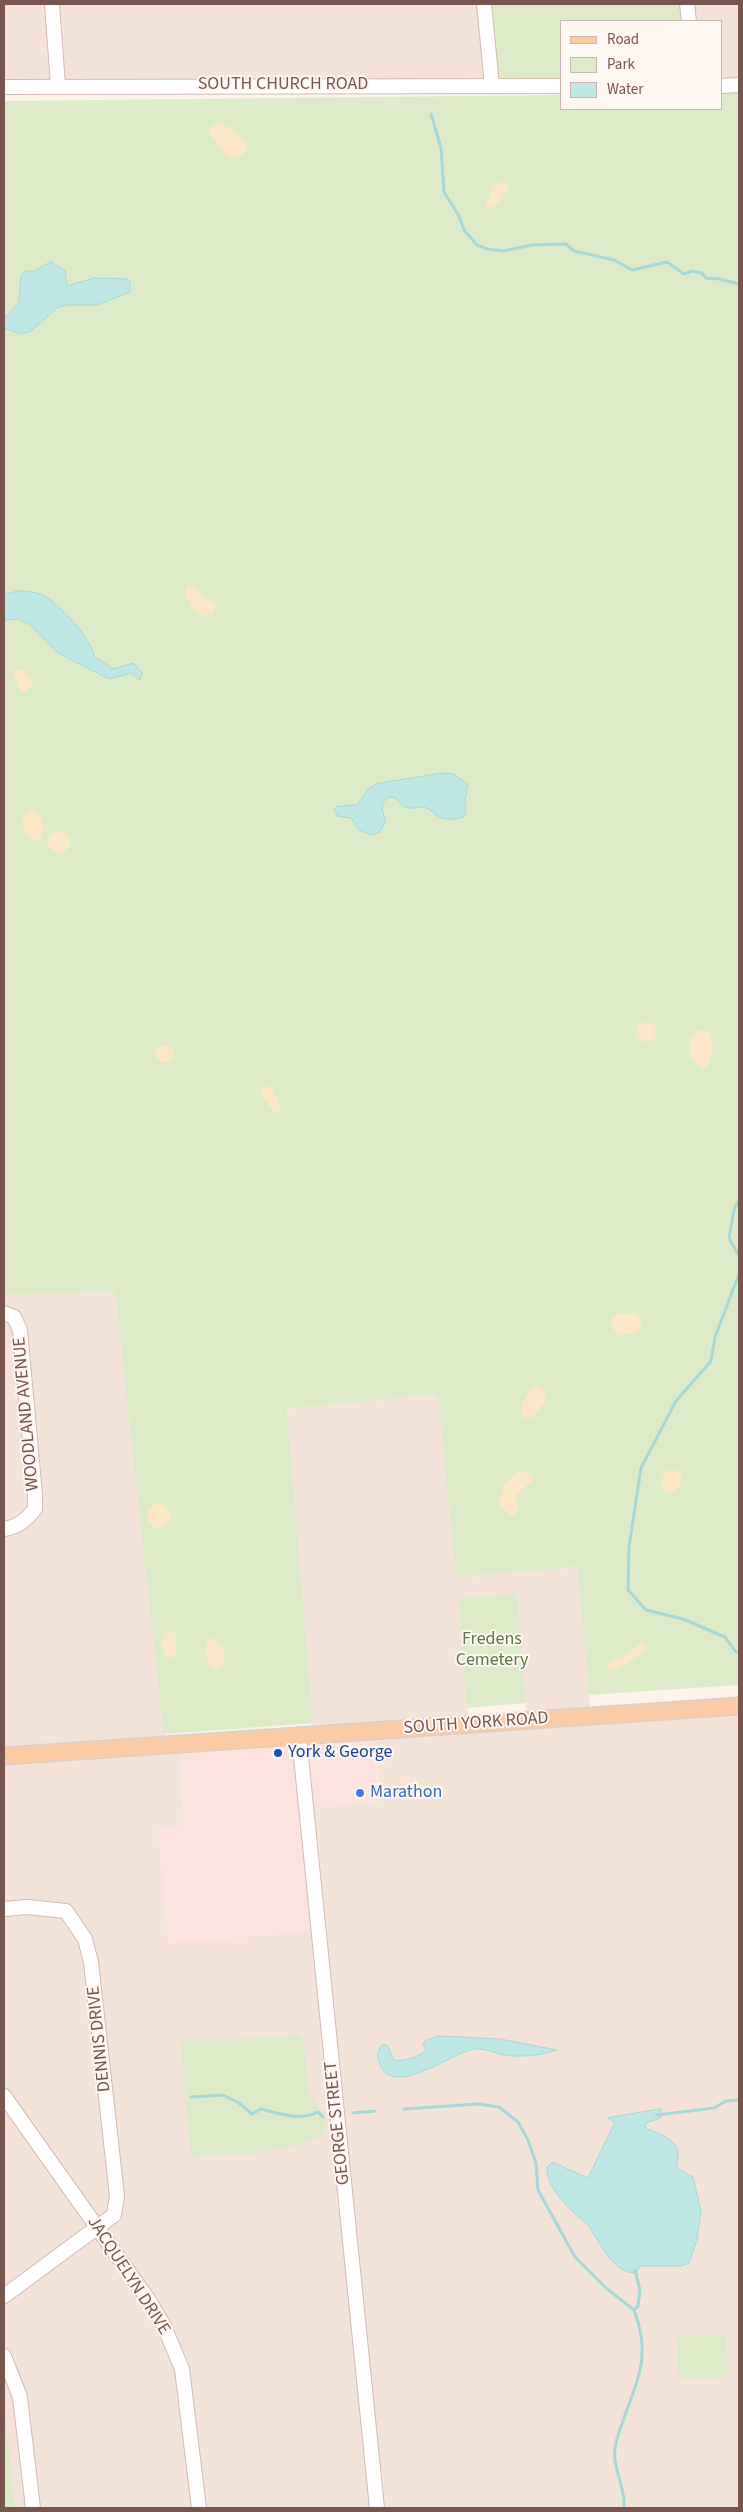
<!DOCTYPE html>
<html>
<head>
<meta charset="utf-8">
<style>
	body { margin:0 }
	#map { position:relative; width:743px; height:2512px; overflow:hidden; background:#fdf3eb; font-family:"Source Sans 3",sans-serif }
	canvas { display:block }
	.frame { position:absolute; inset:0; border:5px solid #78554d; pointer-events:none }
	.legend { position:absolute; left:560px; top:20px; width:162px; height:90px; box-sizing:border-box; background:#fff7f2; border:1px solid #c9b6b0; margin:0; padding:6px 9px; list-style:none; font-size:15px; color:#78554d }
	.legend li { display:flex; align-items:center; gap:10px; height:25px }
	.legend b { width:25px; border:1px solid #c9b6b0 }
</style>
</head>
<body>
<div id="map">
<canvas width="743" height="2512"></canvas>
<div class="frame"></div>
<ul class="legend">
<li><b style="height:6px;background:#facba5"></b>Road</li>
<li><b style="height:14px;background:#ddebc9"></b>Park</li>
<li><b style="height:14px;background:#bfe7e6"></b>Water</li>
</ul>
</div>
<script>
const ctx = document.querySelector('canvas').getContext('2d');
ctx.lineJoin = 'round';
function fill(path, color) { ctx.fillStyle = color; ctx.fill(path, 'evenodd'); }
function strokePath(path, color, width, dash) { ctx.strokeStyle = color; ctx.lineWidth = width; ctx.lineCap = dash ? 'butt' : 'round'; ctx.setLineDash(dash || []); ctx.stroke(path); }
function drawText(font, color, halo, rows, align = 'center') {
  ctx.font = font + ' "Source Sans 3",sans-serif'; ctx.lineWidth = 4; ctx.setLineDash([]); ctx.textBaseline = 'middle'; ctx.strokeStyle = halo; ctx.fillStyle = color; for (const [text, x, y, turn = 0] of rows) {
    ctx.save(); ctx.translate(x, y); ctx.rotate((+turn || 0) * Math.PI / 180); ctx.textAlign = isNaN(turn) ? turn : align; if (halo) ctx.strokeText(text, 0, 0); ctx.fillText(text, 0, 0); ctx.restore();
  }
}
const residential = new Path2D(`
	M4,4H481L489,83L4,84Z
	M684,4H739V83H722V21H686Z
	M115,1292L166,1739L4,1750V1293V1295Z
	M439,1395L456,1578L577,1567L591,1713L527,1717L516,1593L458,1598L469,1722L313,1731L287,1409Z
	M739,1708V2508H381L308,1807L381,1802L374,1734Z
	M179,1747L184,1826L158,1829L317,1931L375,2508H15L4,2411V1759Z`);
const commercial = new Path2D(`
	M374,1734L381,1802L308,1807L302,1739Z
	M297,1739L317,1931L168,1943L158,1829L184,1826L179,1747Z`);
const green = new Path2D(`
	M481,4H684L686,21H562V83H489Z
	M722,93H739V1685L589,1695L577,1567L456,1578L438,1395L287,1409L313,1723L164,1734L115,1292L4,1295V101L562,95V109H722Z
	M517,1593L526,1703L467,1708L458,1598Z
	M299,2034C310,2053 303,2074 311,2094C318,2112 331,2111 322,2136C280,2155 236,2155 191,2157L181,2045L184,2041L283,2037Z
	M726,2335L728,2377L679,2379L677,2337Z
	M4,2411H5L15,2508H4Z`);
const sand = new Path2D(`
	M220,123C228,127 242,134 246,143C251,155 235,159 227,156C222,145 208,138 210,127Z
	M504,181L509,186L499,204L488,209L485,207L494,185Z
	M187,585H192L202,595L215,603L216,607L213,614L204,616L193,610L184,593Z
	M18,669L24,670L32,679L33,685L25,693L20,691L12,672Z
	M32,809L37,812C43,822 47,833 37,842L28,838L21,819L25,812Z
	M48 842a11 11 0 1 1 22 0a11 11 0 1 1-22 0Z
	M636 1032a10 10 0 1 1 20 0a10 10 0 1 1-20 0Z
	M698,1029L709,1033C714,1046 714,1058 705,1069C687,1065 685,1040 698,1029Z
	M156 1054a9 9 0 1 1 18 0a9 9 0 1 1-18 0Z
	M267,1086L272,1087L281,1108L279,1113L273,1111L261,1095V1090Z
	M631,1313L638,1314L642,1326L637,1333L620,1335L613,1330L612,1318L617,1314Z
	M537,1385L545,1389L547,1398L534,1417L525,1419L521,1415C520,1407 528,1388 537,1385Z
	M672,1469L680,1473L683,1480L674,1492L663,1490C658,1482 663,1471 672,1469Z
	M523,1471L532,1474L533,1480L516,1495L518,1512L512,1517L500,1507C498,1493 509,1473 523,1471Z
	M147 1516a12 12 0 1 1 24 0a12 12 0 1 1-24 0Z
	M168,1630L176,1635V1655L173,1659L167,1658C161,1647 159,1638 168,1630Z
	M210,1638C222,1641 225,1653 225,1665L219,1670L212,1669C207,1658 200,1646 210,1638Z
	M641,1641L647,1645L640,1656L611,1672L607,1668L608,1663L634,1650Z`);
const water = new Path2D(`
	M51,262L65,271L67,286L94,278L127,279L130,282V292L97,305H69L58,307L31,331L21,334L4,328V319L19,302L21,275L26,271H34Z
	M18,591C28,591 39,592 48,598C63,609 91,639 94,656L113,669L134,663L142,673L140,680L131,673L109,679L58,653L29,624L18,619L4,620V593L7,594Z
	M442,773L453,774L468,784L465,800L466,812L463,817C434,825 436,808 422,807C416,807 411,809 406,808L394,797H389L383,802L382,809L386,822L379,832L371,835L359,830L351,818L337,816L334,810L336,807L358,804L367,790L376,784Z
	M439,2036L500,2039L557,2050C542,2055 521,2058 504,2055C494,2053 485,2048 474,2049C452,2052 391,2101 379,2062C377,2055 377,2051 382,2045H387L394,2060C403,2062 420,2057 426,2050L423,2045L425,2041Z
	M661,2109L660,2118L646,2123L645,2127C656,2135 674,2135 678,2152C679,2157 676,2163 677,2168L693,2177L701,2211L697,2239L689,2263L681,2266H640L635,2273C613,2273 599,2241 588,2225C585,2221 580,2219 576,2215C564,2203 546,2185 547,2167L552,2162L588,2178L615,2122L608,2118Z`);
const stream = new Path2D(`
	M431,114L441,148L444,192L459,216L464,230L477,245L487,249L503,251L532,245L566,244L574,251L614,260L632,270L667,262L684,274L692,271L702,273L706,278L720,279L739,284
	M739,1199L734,1210L729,1238L739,1256
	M739,1274L715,1337L711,1361L676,1401L641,1468L629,1547L628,1590L646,1610L683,1619L725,1637L735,1651L739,1653
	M191,2097L223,2095L239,2103L252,2114L261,2109C281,2114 300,2121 318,2112L323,2117
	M404,2109L478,2104L499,2107L518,2122L528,2140L536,2163L538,2190L575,2257L606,2288L634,2310
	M353,2113L375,2111
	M657,2115L714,2108L726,2101L739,2100
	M624,2508C626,2487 612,2469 615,2448C616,2438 621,2428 624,2418C639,2376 651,2355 634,2310L638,2306L640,2290L635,2270`);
const minor = new Path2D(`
	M52,4L58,85
	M484,4L492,85
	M687,4L689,21
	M722,86L739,85
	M4,87L562,86
	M4,1313L14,1317L20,1330L35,1495V1509C26,1520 18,1527 4,1529
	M299,1737L377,2508
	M4,1909L27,1907L66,1911L85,1939L91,1962L117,2196L114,2215L4,2296
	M4,2096L150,2302L164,2326L182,2369L199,2508
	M4,2356L20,2397L33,2508`);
const major = new Path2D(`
	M4,1756L739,1706`);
const markers = [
	[278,1753,5,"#1a4fb4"],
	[360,1793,5,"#3f7fe0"]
];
const streetNames = [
	["SOUTH CHURCH ROAD",283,85],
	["WOODLAND AVENUE",27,1414,-95],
	["SOUTH YORK ROAD",476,1724,-4],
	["DENNIS DRIVE",100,2039,-96],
	["GEORGE STREET",338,2123,-96],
	["JACQUELYN DRIVE",128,2276,57]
];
const parkNames = [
	["Fredens",492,1640],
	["Cemetery",492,1661]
];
const transitNames = [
	["York & George",288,1753]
];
const shopNames = [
	["Marathon",370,1793]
];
fill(residential, '#f4e3d9');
fill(commercial, '#fce3df');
fill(green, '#ddebc9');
fill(sand, '#fbe6c7');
fill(water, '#bfe7e6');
strokePath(water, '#a5d9d8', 1);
strokePath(stream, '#a5d9d8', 3);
strokePath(minor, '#d2bbb2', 16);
strokePath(major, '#d9cfcd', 19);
strokePath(minor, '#fff', 14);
strokePath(major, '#facba5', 16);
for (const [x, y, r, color] of markers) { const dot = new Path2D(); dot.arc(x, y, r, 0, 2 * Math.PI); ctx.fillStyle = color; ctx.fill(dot); strokePath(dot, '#fff7f2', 2); }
drawText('18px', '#78554d', '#fff7f2', streetNames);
drawText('18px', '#5b7842', '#fff7f2', parkNames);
drawText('18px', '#164399', '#fff7f2', transitNames, 'left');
drawText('18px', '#366cbe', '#fff7f2', shopNames, 'left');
</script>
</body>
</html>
